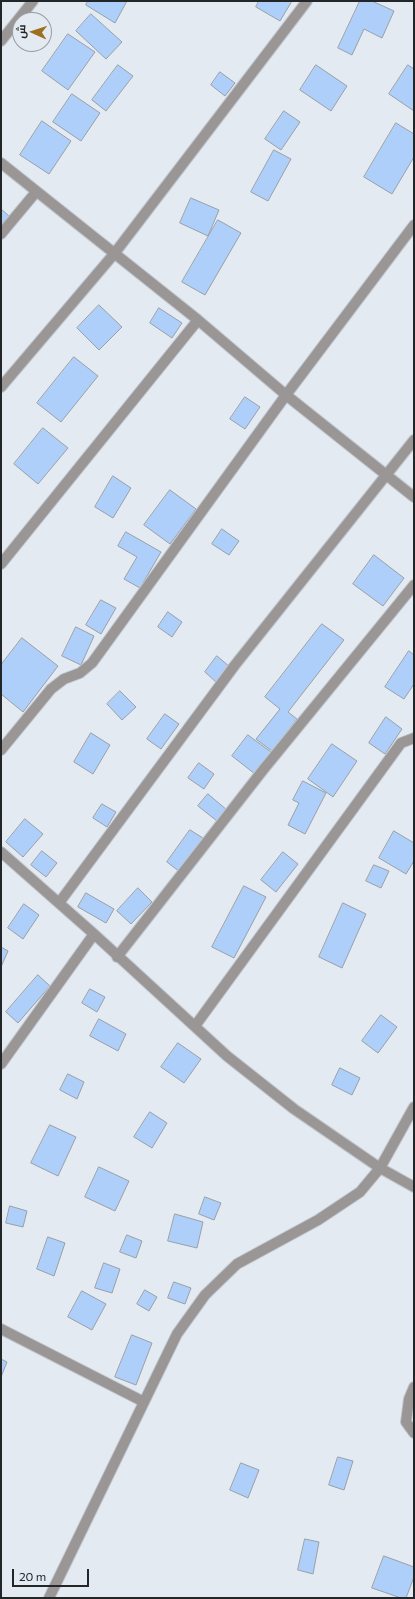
<!DOCTYPE html>
<html>
<head>
<meta charset="utf-8">
<style>
	body { margin:0 }
	#map { position:relative; width:415px; height:1599px; overflow:hidden; background:#e4eaf2; font-family:Commissioner,Cairo,sans-serif }
	canvas { display:block }
	.frame { position:absolute; inset:0; border:2px solid #232628; pointer-events:none }
	.north { position:absolute; left:12px; top:12px; width:40px; height:40px; box-sizing:border-box; background:#e4eaf2; border:1px solid #979ca1; border-radius:50%; rotate:273deg; font-size:11px; font-weight:700; line-height:16px; text-align:center; color:#232628 }
	.north::after { content:''; display:block; margin:auto; width:14px; height:18px; background:#9d7020; clip-path:polygon(50% 0,100% 100%,50% 72%,0 100%) }
	.scale { position:absolute; left:12px; top:1569px; width:77px; height:18px; box-sizing:border-box; border:2px solid #232628; border-top:0; padding-left:5px; font-size:12px; line-height:14px; white-space:nowrap; color:#232628; -webkit-text-stroke:3px #e4eaf2; paint-order:stroke }
</style>
</head>
<body>
<div id="map">
<canvas width="415" height="1599"></canvas>
<div class="frame"></div>
<div class="north">ش</div>
<div class="scale">20 m</div>
</div>
<script>
const ctx = document.querySelector('canvas').getContext('2d');
ctx.lineJoin = 'round';
function fill(path, color) { ctx.fillStyle = color; ctx.fill(path, 'evenodd'); }
function strokePath(path, color, width, dash) { ctx.strokeStyle = color; ctx.lineWidth = width; ctx.lineCap = dash ? 'butt' : 'round'; ctx.setLineDash(dash || []); ctx.stroke(path); }
const building = new Path2D(`
	M88,1H127L115,23L86,5Z
	M259,1H292L280,21L256,7Z
	M360,1H372L394,11L382,38L364,29L352,55L338,48Z
	M91,14L122,42L106,59L76,31Z
	M68,34L95,52L68,90L42,71Z
	M118,65L133,76L106,111L92,100Z
	M316,65L347,86L331,111L300,90Z
	M408,65L414,69V111L389,94Z
	M220,72L235,83L225,96L211,85Z
	M72,94L100,113L81,141L53,122Z
	M284,111L300,122L281,150L265,139Z
	M42,121L71,141L49,174L20,155Z
	M396,123L414,134V157L392,194L364,177Z
	M274,150L291,159L268,201L251,192Z
	M191,198L219,210L208,236L180,223Z
	M1,209L9,216L1,225Z
	M218,220L241,233L205,295L182,282Z
	M99,305L122,327L99,350L77,328Z
	M159,308L182,323L172,338L150,323Z
	M74,357L98,376L61,422L37,403Z
	M245,397L260,407L245,429L230,419Z
	M43,428L68,448L38,484L14,464Z
	M113,476L131,488L113,518L95,507Z
	M170,490L196,509L170,544L144,525Z
	M222,529L239,541L229,555L212,544Z
	M126,532L161,552L140,588L124,579L137,557L118,546Z
	M374,555L404,578L383,606L353,584Z
	M101,600L116,608L101,634L86,625Z
	M168,612L182,622L172,637L158,627Z
	M322,624L344,640L288,712L297,719L272,751L256,739L280,709L265,697Z
	M76,627L94,636L81,665L62,656Z
	M22,638L58,666L23,712L1,694V665Z
	M409,651L414,655V684L404,699L385,687Z
	M217,656L230,667L217,683L205,672Z
	M120,691L136,707L122,720L107,704Z
	M165,714L179,724L161,749L147,739Z
	M386,717L402,729L385,754L369,743Z
	M91,733L110,745L93,774L74,762Z
	M248,735L271,752L255,774L232,756Z
	M332,744L357,761L333,797L308,779Z
	M199,763L214,774L204,789L188,778Z
	M303,781L326,793L305,834L288,825L299,803L293,800Z
	M208,794L227,810L217,821L198,806Z
	M102,804L116,812L107,827L93,818Z
	M25,819L43,834L23,857L6,842Z
	M190,830L203,838L180,872L167,862Z
	M394,831L414,843V861L406,874L379,858Z
	M42,851L57,863L46,877L31,865Z
	M283,852L298,864L276,892L261,880Z
	M374,865L389,871L381,888L366,881Z
	M244,886L266,897L234,958L212,947Z
	M138,888L152,902L131,924L117,911Z
	M86,893L114,909L106,923L78,907Z
	M343,903L366,914L342,968L319,957Z
	M24,904L39,915L23,939L8,928Z
	M1,947L8,951L1,967Z
	M38,975L50,986L18,1023L6,1012Z
	M90,989L105,997L97,1012L82,1003Z
	M381,1015L397,1027L378,1053L362,1041Z
	M99,1019L126,1034L118,1051L90,1036Z
	M178,1043L201,1059L184,1083L161,1067Z
	M340,1068L360,1078L352,1095L332,1085Z
	M68,1074L84,1082L77,1099L60,1090Z
	M150,1112L167,1123L152,1148L134,1137Z
	M50,1125L76,1137L58,1176L31,1163Z
	M99,1167L129,1181L115,1211L85,1197Z
	M205,1197L221,1203L214,1220L199,1214Z
	M10,1206L27,1211L23,1227L6,1223Z
	M175,1214L203,1222L197,1248L168,1241Z
	M127,1235L142,1241L136,1258L120,1252Z
	M48,1237L65,1243L54,1276L37,1269Z
	M104,1263L120,1269L112,1293L95,1288Z
	M174,1282L191,1288L185,1304L168,1298Z
	M145,1290L157,1297L149,1311L137,1304Z
	M82,1291L106,1304L92,1330L68,1317Z
	M132,1335L152,1343L136,1385L115,1377Z
	M1,1359L7,1362L1,1377Z
	M338,1457L353,1461L344,1490L329,1485Z
	M241,1463L259,1470L248,1498L230,1490Z
	M305,1539L319,1542L313,1574L298,1570Z
	M384,1556L414,1567V1577L406,1598H401L372,1588Z`);
const minor = new Path2D(`
	M1,41L33,1
	M1,163L198,320L286,395L414,497
	M1,234L36,192
	M1,387L114,254L307,1
	M1,564L198,320
	M1,750L51,689L64,679L80,673L92,663L286,395L414,225
	M1,852L94,934L227,1056L294,1109L380,1168L414,1187
	M59,903L235,665L414,440
	M117,957L263,770L414,585
	M195,1026L401,743L414,738
	M1,1064L94,934
	M1,1329L144,1402
	M414,1387L409,1399L406,1422L414,1433
	M49,1598L177,1334L205,1295L237,1264L318,1220L360,1192L380,1168L414,1107`);
fill(building, '#adcffa');
strokePath(building, '#999fa6', 1);
strokePath(minor, '#c1c7ce', 12);
strokePath(minor, '#9b9696', 10);
</script>
</body>
</html>
